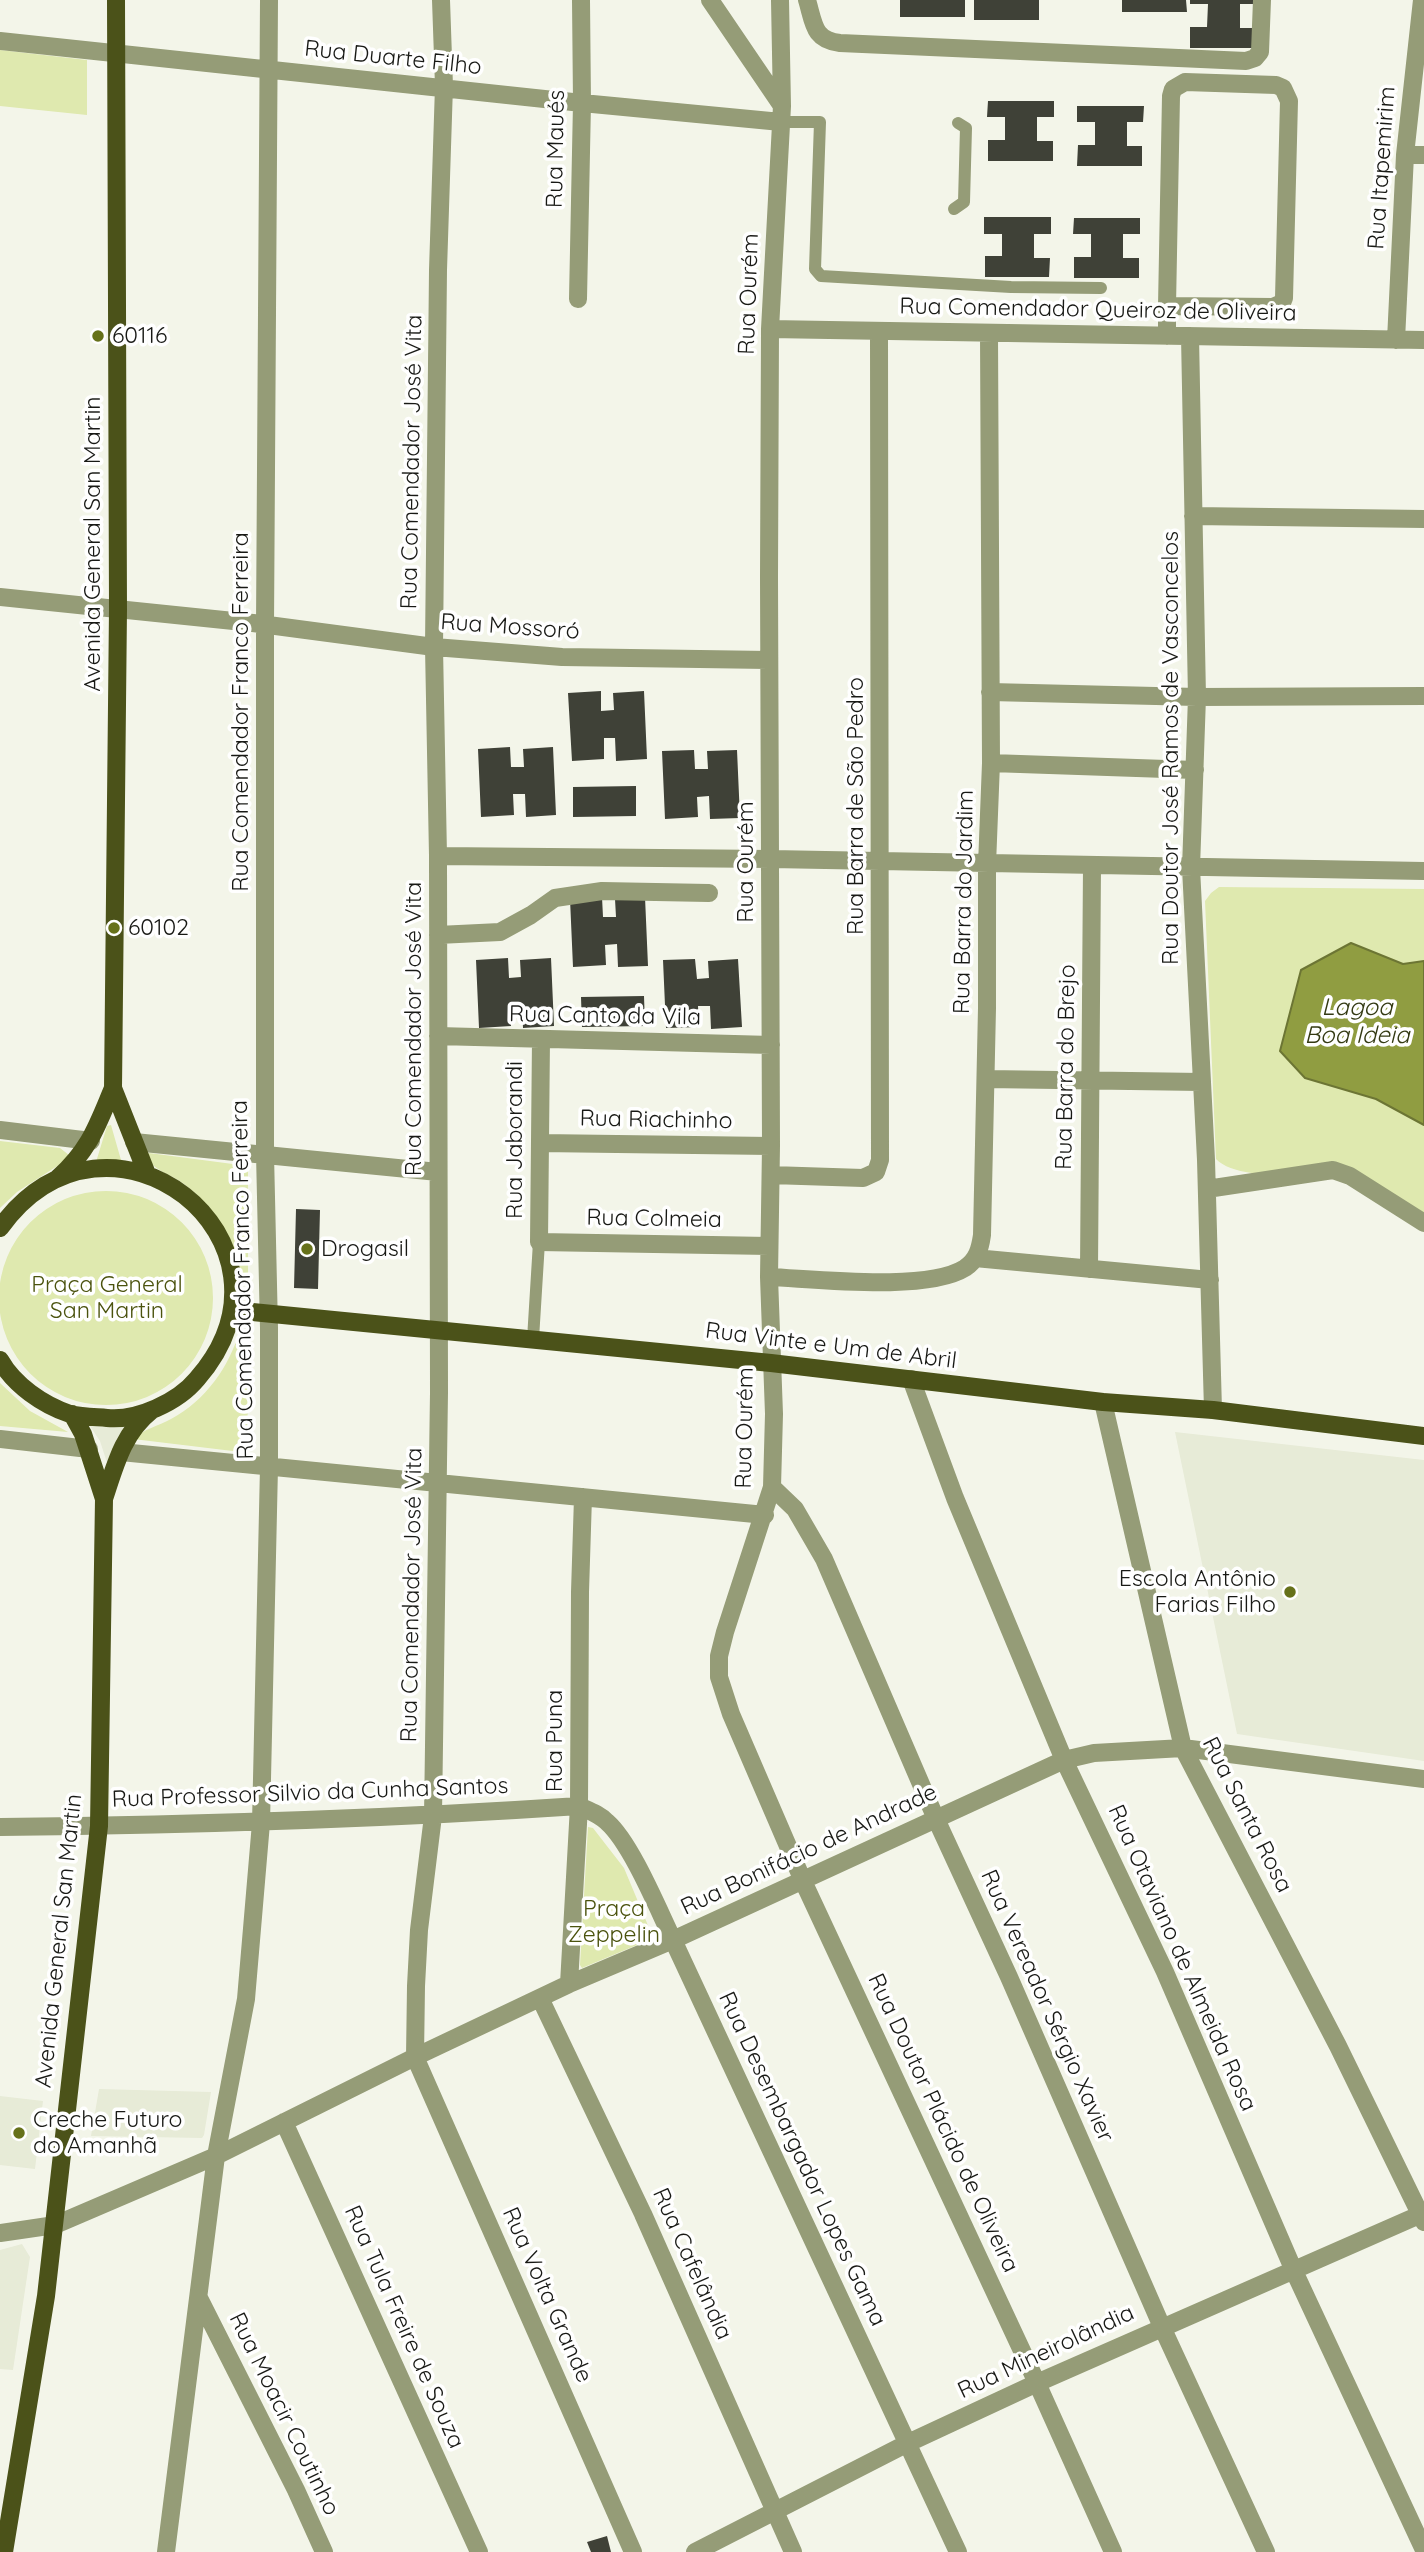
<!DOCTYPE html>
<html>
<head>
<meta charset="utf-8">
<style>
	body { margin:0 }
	canvas { display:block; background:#f3f5e9 }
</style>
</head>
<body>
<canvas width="1424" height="2552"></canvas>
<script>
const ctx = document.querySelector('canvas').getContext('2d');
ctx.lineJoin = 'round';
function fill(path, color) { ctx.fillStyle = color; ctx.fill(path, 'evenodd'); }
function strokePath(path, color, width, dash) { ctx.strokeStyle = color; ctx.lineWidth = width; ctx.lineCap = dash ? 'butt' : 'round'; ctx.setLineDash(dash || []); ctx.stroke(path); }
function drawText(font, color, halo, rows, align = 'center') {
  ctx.font = font + ' Quicksand,sans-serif'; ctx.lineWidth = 7; ctx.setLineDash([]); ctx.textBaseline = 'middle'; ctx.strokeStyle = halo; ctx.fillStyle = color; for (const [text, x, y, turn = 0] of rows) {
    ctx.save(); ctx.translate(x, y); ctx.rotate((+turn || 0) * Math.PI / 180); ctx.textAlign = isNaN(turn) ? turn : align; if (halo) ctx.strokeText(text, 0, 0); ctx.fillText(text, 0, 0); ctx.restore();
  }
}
const built = new Path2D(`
	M126,1424L116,1440L110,1472L100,1441L90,1426Z
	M1175,1432L1424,1460V1761L1237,1734Z
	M99,2089L211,2092L204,2135L202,2138L91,2136Z
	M0,2096L43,2101L35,2169L0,2165Z
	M22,2244L30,2257L13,2370L0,2369V2250Z`);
const green = new Path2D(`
	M0,50L87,60V115L0,106Z
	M1219,887L1424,889V1217C1411,1209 1372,1178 1360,1177C1325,1172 1240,1184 1216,1159L1205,901L1211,893Z
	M111,1125L121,1160L96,1162L107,1126Z
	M0,1141L60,1148L69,1155L65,1161L17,1192L0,1208Z
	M149,1153L248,1166V1286L244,1285C235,1243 219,1210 184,1184C171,1174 151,1170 146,1155Z
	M-1 1298a107 107 0 1 1 214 0a107 107 0 1 1-214 0Z
	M245,1329L249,1332L247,1450L241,1452L133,1439C144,1429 158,1426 171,1419C206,1400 229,1367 240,1330Z
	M0,1383L30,1411L68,1432L0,1426Z
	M588,1827L593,1828L624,1868L652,1935L649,1940L582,1968L580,1965Z`);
const water = new Path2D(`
	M1351,943L1403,964L1424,961V1125L1376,1099L1305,1078L1280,1051L1301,970Z`);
const building = new Path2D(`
	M900,0H965V17H900Z
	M974,0H1039V20H974Z
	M1122,0H1186L1187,12H1122Z
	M1190,0H1256V4H1240V28H1255V48H1190V27H1207L1208,4H1190Z
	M988,101H1054V117H1037V141H1053V161H988V140H1005V117H987Z
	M1077,106H1144L1143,122H1127V146H1142V166H1077L1078,145H1095V122H1077Z
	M984,217H1051V234H1034V258H1050L1049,277H985V256H1002V234H984Z
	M1074,218H1140V234H1123V258H1139V278H1074V257H1091V234H1073Z
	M601,691V711L614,710L613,693L644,691L647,759L616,761L615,738H604V759L572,761L568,693Z
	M510,747L511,767H524L523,749L553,747L556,815L526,817L525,794H513L514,815L481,817L478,749Z
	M694,750L695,769H708L707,751L737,750L740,818L710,819L709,796L697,797L698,817L665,819L662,751Z
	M636,786V816L573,817V787Z
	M602,897L603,917H616L615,899L645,897L648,966L618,967L617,944L605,945L606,965L573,967L570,899Z
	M508,958L509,978L521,977L520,960L551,958L554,1026L523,1028L522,1005H510L511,1026L479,1028L476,960Z
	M695,959L697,979L709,978L708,961L738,959L742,1027L711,1029L710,1006H698L699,1027L666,1028L663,960Z
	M644,996L645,1026L582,1027L581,997Z
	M296,1209L320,1210L318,1289L294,1288Z
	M607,2536L611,2552H591L587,2542Z`);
const service = new Path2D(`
	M781,122H820L815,269L821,276L1011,287L1101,288
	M954,209L964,202L966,128L958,123
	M533,1339L539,1242`);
const minor = new Path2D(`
	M441,0L444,86L438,270L434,647L438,856L439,1392L433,1816L419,1930L416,1986L415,2057L633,2552
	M710,0L782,106
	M780,0L782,106L770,329L769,577L771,1146L769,1277L774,1414L772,1487L725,1632L719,1656V1677L731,1714L803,1881L1037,2383L1113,2552
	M807,0C814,23 813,40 840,43L1246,61L1255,58L1260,52L1262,0
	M0,41L582,103L781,122
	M1405,155H1424
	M578,299L582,103L581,0
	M1167,306L1273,307L1282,303L1284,298L1289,101L1283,88L1276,85L1185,82L1173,89L1171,96L1167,306V336
	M770,329L1424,340
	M1190,336L1197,697L1191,868L1206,1160L1213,1410
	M1396,340L1405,155L1422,0
	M1193,516L1424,519
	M0,597L253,623L434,647L562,657L768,660
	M990,692L1197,697L1424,696
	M991,763L1195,770
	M438,856L771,859L1424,871
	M438,935L500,932L531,915L555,898L602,891L709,893
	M438,1036L771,1045
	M541,1039L539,1242L769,1246
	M986,1079L1202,1082
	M0,1130L91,1141
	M134,1142L438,1172
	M540,1143L771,1146
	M771,1175L863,1178L876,1172L880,1160L879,332
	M1207,1189L1333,1170L1350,1176L1424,1223
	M975,1258L1210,1280
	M1089,1269L1092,866
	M769,1277C816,1279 927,1292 965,1268C977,1260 980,1249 982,1235L987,1008V865L991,763L989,333
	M911,1379L955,1498L1064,1760L1165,1972L1294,2271L1424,2550
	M1103,1402L1183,1748L1338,2046L1424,2222
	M0,1439L89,1449
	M121,1452L765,1515
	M772,1487L795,1509L824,1559L936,1819L1009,1977L1162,2327L1266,2552
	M0,1827C193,1825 386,1819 579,1806C590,1811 599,1814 607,1822C631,1843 658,1909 673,1940L958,2552
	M569,1984L579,1806L580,1592L583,1497
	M540,1998L643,2214L793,2552
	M284,2122L479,2552
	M0,2233L55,2225L216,2156L415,2057L569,1984L673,1940L1064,1760L1094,1753L1183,1748L1424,1779
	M199,2298L296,2490L324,2552
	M166,2552L216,2156L246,1999L261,1823L269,1467V1328L265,1154V625L269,0
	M695,2552L906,2444L1037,2383L1424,2213`);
const primary = new Path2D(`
	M113,1088L147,1174
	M58,1178C90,1149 97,1126 113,1088L118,609L116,0
	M0,1228C109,1077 317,1242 197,1379C178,1402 137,1421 107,1418C95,1417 82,1417 70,1414C43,1405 14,1385 0,1360
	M232,1310L771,1363L1103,1402L1213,1410L1424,1436
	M104,1499C115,1466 123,1433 151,1411
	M4,2552L46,2296L99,1826L104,1499L83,1434L72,1414`);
const markers = [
	[98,336,7,"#66711a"],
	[114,928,7,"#66711a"],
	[307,1249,7,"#66711a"],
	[1290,1592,7,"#66711a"],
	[19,2133,7,"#66711a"]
];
const streetNames = [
	["Rua Duarte Filho",393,58,6],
	["Rua Maués",556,149,-89],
	["Rua Itapemirim",1382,168,-86],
	["Rua Ourém",749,294,-88],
	["Rua Comendador Queiroz de Oliveira",1098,310,1],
	["Rua Comendador José Vita",412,462,-89],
	["Avenida General San Martin",93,544,-90],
	["Rua Mossoró",510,627,4],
	["Rua Comendador Franco Ferreira",241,712,-90],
	["Rua Doutor José Ramos de Vasconcelos",1171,748,-90],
	["Rua Barra de São Pedro",856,806,-90],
	["Rua Ourém",746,862,-90],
	["Rua Barra do Jardim",964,902,-89],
	["Rua Canto da Vila",605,1016,1],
	["Rua Comendador José Vita",414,1029,-90],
	["Rua Barra do Brejo",1066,1067,-89],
	["Rua Riachinho",656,1120,1],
	["Rua Jaborandi",515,1140,-90],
	["Rua Colmeia",654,1219,1],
	["Rua Comendador Franco Ferreira",243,1280,-91],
	["Rua Vinte e Um de Abril",831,1346,7],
	["Rua Ourém",745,1428,-89],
	["Rua Comendador José Vita",412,1595,-89],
	["Rua Puna",555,1741,-90],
	["Rua Professor Silvio da Cunha Santos",310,1793,-2],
	["Rua Santa Rosa",1247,1815,63],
	["Rua Bonifácio de Andrade",809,1850,-25],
	["Avenida General San Martin",59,1941,-84],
	["Rua Otaviano de Almeida Rosa",1182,1958,66],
	["Rua Vereador Sérgio Xavier",1047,2006,66],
	["Rua Doutor Plácido de Oliveira",943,2123,65],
	["Rua Desembargador Lopes Gama",802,2159,65],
	["Rua Cafelândia",692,2264,66],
	["Rua Volta Grande",547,2295,66],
	["Rua Tula Freire de Souza",404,2327,66],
	["Rua Mineirolândia",1046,2352,-25],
	["Rua Moacir Coutinho",284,2414,64]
];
const poiNames = [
	["60116",112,336],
	["60102",128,928],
	["Drogasil",321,1249],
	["Escola Antônio",1276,1579,"right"],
	["Farias Filho",1276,1605,"right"],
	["Creche Futuro",33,2120],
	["do Amanhã",33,2146]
];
const parkNames = [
	["Praça General",107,1285],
	["San Martin",107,1311],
	["Praça",614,1909],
	["Zeppelin",614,1935]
];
const waterNames = [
	["Lagoa",1357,1008],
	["Boa Ideia",1357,1036]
];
fill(built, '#e7ebd7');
fill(green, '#dfe9af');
fill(water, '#909d41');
strokePath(water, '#6c7534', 2);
fill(building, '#3f4137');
strokePath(service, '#959c77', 12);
strokePath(minor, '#959c77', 18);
strokePath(primary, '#4b5219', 18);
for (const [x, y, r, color] of markers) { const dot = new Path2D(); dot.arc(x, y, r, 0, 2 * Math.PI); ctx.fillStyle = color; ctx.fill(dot); strokePath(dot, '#fff', 2.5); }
drawText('23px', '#181915', '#fff', streetNames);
drawText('23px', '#181915', '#fff', poiNames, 'left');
drawText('23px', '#4b530e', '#fff', parkNames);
drawText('italic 24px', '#343a13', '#fff', waterNames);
</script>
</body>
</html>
